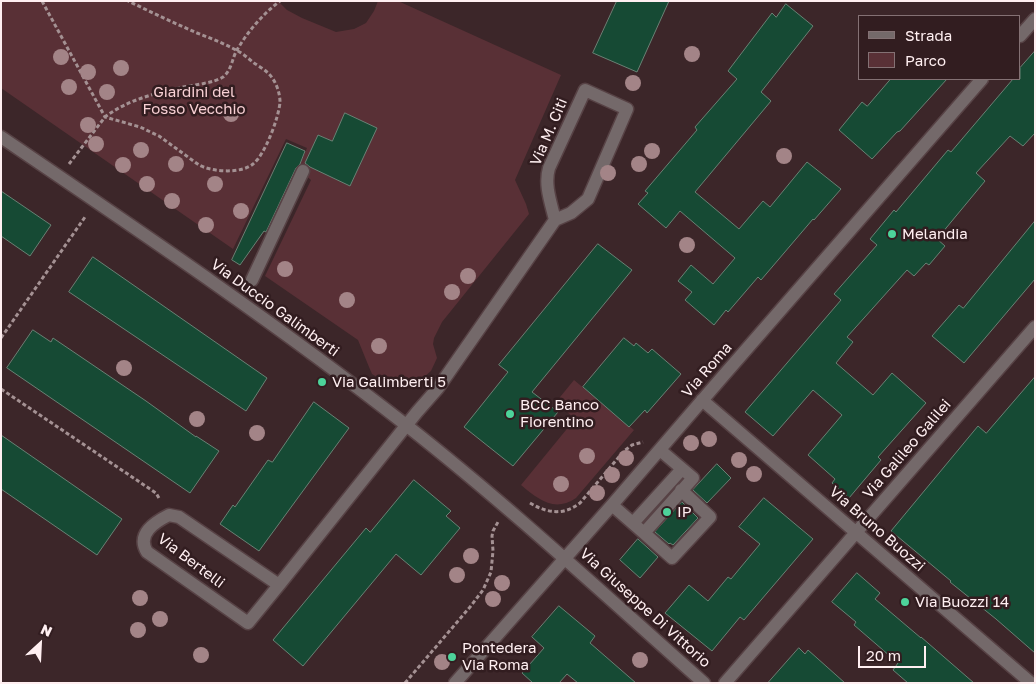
<!DOCTYPE html>
<html>
<head>
<meta charset="utf-8">
<style>
	body { margin:0 }
	#map { position:relative; width:1036px; height:684px; overflow:hidden; background:#3c2629; font-family:"Golos Text",sans-serif }
	canvas { display:block }
	.frame { position:absolute; inset:0; border:2px solid #ffeff1; pointer-events:none }
	.legend { position:absolute; left:858px; top:15px; width:162px; height:65px; box-sizing:border-box; background:#321d20; border:1px solid #847174; margin:0; padding:6px 9px; list-style:none; font-size:15px; color:#ffeff1 }
	.legend li { display:flex; align-items:center; gap:10px; height:25px }
	.legend b { width:25px; border:1px solid #847174 }
	.north { position:absolute; left:15px; top:619px; width:50px; height:50px; -webkit-text-stroke:4px #321d20; paint-order:stroke; rotate:25deg; font-size:14px; font-weight:700; line-height:20px; text-align:center; color:#ffeff1 }
	.north::after { content:''; display:block; margin:auto; width:18px; height:22px; background:#ffeff1; clip-path:polygon(50% 0,100% 100%,50% 72%,0 100%) }
	.scale { position:absolute; left:858px; top:646px; width:68px; height:22px; box-sizing:border-box; border:2px solid #ffeff1; border-top:0; padding-left:6px; font-size:15px; line-height:18px; white-space:nowrap; color:#ffeff1; -webkit-text-stroke:4px #321d20; paint-order:stroke }
</style>
</head>
<body>
<div id="map">
<canvas width="1036" height="684"></canvas>
<div class="frame"></div>
<ul class="legend">
<li><b style="height:6px;background:#74696a"></b>Strada</li>
<li><b style="height:14px;background:#593036"></b>Parco</li>
</ul>
<div class="north">N</div>
<div class="scale">20 m</div>
</div>
<script>
const ctx = document.querySelector('canvas').getContext('2d');
ctx.lineJoin = 'round';
function fill(path, color) { ctx.fillStyle = color; ctx.fill(path, 'evenodd'); }
function strokePath(path, color, width, dash) { ctx.strokeStyle = color; ctx.lineWidth = width; ctx.lineCap = dash ? 'butt' : 'round'; ctx.setLineDash(dash || []); ctx.stroke(path); }
function drawText(font, color, halo, rows, align = 'center') {
  ctx.font = font + ' "Golos Text",sans-serif'; ctx.lineWidth = 5; ctx.setLineDash([]); ctx.textBaseline = 'middle'; ctx.strokeStyle = halo; ctx.fillStyle = color; for (const [text, x, y, turn = 0] of rows) {
    ctx.save(); ctx.translate(x, y); ctx.rotate((+turn || 0) * Math.PI / 180); ctx.textAlign = isNaN(turn) ? turn : align; if (halo) ctx.strokeText(text, 0, 0); ctx.fillText(text, 0, 0); ctx.restore();
  }
}
const green = new Path2D(`
	M1,1H278L287,10L302,18L336,32L354,29L366,23L374,11L378,1H398L561,75L515,180L526,204L529,214L442,322L434,338L433,344L437,358L431,371L418,382L414,384L400,385H393L385,382L372,374L369,367L358,340L265,276L311,180L298,169L307,148L286,139L233,249L1,88Z
	M574,380L634,430L576,498C554,513 538,499 521,485L575,419L556,402Z`);
const building = new Path2D(`
	M617,1H669L637,72L593,53Z
	M786,4L813,26L761,92L771,101L695,192L739,229L763,201L770,207L807,162L841,189L814,220L813,219L761,280L758,277L728,312L726,310L714,325L685,300L692,292L678,281L691,265L713,284L735,258L680,211L666,228L638,204L648,193L645,191L697,130L695,127L737,79L728,71L772,13L776,17Z
	M1035,51V133L1023,146L1010,136L976,173L985,181L937,239L945,246L929,265L926,263L914,276L907,270L847,337L853,342L836,363L873,395L892,373L926,403L878,457L881,460L849,498L832,483L835,479L808,455L842,415L813,390L773,436L745,412L841,300L834,294L877,245L870,239L894,210L896,212L948,150L951,152L1013,79H1020V68Z
	M891,79H947L900,131L897,132L872,159L839,130L862,102L867,106Z
	M345,113L377,128L350,186L310,167L305,163L318,135L332,141Z
	M287,143L305,151L300,164L296,168L266,232L264,231L240,265L232,260Z
	M1,191L51,225L30,256L1,236Z
	M1035,221V279L964,363L932,336L959,305L963,308Z
	M598,244L632,270L532,392L558,412L513,466L464,427L508,372L499,365Z
	M93,257L267,378L246,411L69,292Z
	M33,330L51,342L53,338L146,401L196,437V436L219,451L190,493L7,368Z
	M624,338L634,346L636,343L648,353L652,349L681,374L647,413L645,410L629,427L583,387Z
	M1035,377V653L996,619L950,582L951,581L891,531L978,426L986,433Z
	M314,402L349,428L259,551L220,524L233,505L235,507L268,460L272,462Z
	M1,435L122,519L97,555L1,489Z
	M717,464L731,478L707,503L693,490Z
	M414,480L451,511L446,516L460,528L421,575L396,554L303,666L273,640L366,528L370,532Z
	M764,498L813,539L744,620L740,617L712,651L665,613L689,585L708,601L728,577L731,579L760,544L739,527Z
	M682,502L698,518L673,545L670,543L669,544L655,532Z
	M638,539L658,557L640,578L620,560Z
	M857,573L880,593L875,599L921,638V637L974,683H908L893,670L898,663L854,625L856,622L832,602Z
	M559,606L595,636L590,643L636,683H578L567,674L559,683H533L522,673L544,648L532,637Z
	M799,648L805,654L808,650L845,683H768Z`);
const path = new Path2D(`
	M42,1L105,117L140,127L159,136L199,165C212,172 241,174 253,164C265,155 279,117 280,102C280,93 276,81 269,74C265,70 259,66 254,63C248,58 242,53 236,50C223,43 210,38 197,33C174,23 151,12 128,1
	M69,164L105,117C127,100 156,93 183,87C194,85 214,83 223,77C232,70 232,58 237,50C248,31 263,14 280,1
	M1,338L85,217
	M1,389L156,493L160,500
	M530,503C547,513 563,516 580,503L624,451L632,445L643,442
	M405,683L470,607L483,590L491,572L493,551L492,536L493,531L498,522`);
const minor = new Path2D(`
	M1020,36L1035,19
	M1,137C138,230 276,323 406,425C509,506 606,596 704,683
	M252,280L303,171
	M702,400L1031,683
	M612,505L644,533L693,478L660,450
	M633,523L682,469
	M644,533L672,558L710,517L681,490
	M279,585L248,623L147,552C136,534 155,522 169,515L179,517L279,585L417,412L438,388L555,220L571,213L588,199L627,109L585,90L549,168C544,185 551,203 555,220
	M455,683L612,505L724,375L982,79
	M725,683L1035,327`);
const trees = [
	[692,54],
	[61,57],
	[121,68],
	[88,72],
	[633,83],
	[69,87],
	[107,92],
	[231,114],
	[88,125],
	[96,144],
	[141,150],
	[652,151],
	[784,156],
	[176,164],
	[639,164],
	[123,165],
	[608,173],
	[147,184],
	[215,184],
	[172,201],
	[241,211],
	[206,225],
	[687,245],
	[285,269],
	[468,276],
	[452,292],
	[347,300],
	[379,346],
	[124,368],
	[197,419],
	[257,433],
	[709,439],
	[691,443],
	[587,456],
	[626,458],
	[739,460],
	[754,474],
	[612,475],
	[561,484],
	[597,493],
	[471,556],
	[457,575],
	[502,583],
	[140,598],
	[493,599],
	[160,619],
	[138,630],
	[201,655],
	[640,660],
	[442,662]
];
const markers = [
	[892,234,5,"#4dd39a"],
	[322,382,5,"#4dd39a"],
	[510,414,5,"#4dd39a"],
	[667,512,5,"#4dd39a"],
	[905,602,5,"#4dd39a"],
	[452,657,5,"#4dd39a"]
];
const parkNames = [
	["Giardini del",194,92],
	["Fosso Vecchio",194,109]
];
const streetNames = [
	["Via M. Citi",549,132,-67],
	["Via Duccio Galimberti",275,308,36],
	["Via Roma",707,370,-49],
	["Via Galileo Galilei",907,449,-49],
	["Via Bruno Buozzi",877,529,41],
	["Via Bertelli",191,561,37],
	["Via Giuseppe Di Vittorio",645,608,42]
];
const poiNames = [
	["Melandia",902,234],
	["Via Galimberti 5",332,382],
	["BCC Banco",520,405],
	["Fiorentino",520,422],
	["IP",677,512],
	["Via Buozzi 14",915,602],
	["Pontedera",462,648],
	["Via Roma",462,665]
];
fill(green, '#593036');
fill(building, '#164a34');
strokePath(building, '#698174', 1);
strokePath(minor, '#574245', 15);
strokePath(path, '#a49193', 3, [4, 2.5]);
strokePath(minor, '#74696a', 12);
ctx.fillStyle = '#a38487';
for (const [x, y] of trees) { ctx.beginPath(); ctx.arc(x, y, 8, 0, 2 * Math.PI); ctx.fill(); }
for (const [x, y, r, color] of markers) { const dot = new Path2D(); dot.arc(x, y, r, 0, 2 * Math.PI); ctx.fillStyle = color; ctx.fill(dot); strokePath(dot, '#321d20', 2); }
drawText('15px', '#f8d0d4', '#321d20', parkNames);
drawText('15px', '#ffeff1', '#321d20', streetNames);
drawText('15px', '#ffeff1', '#321d20', poiNames, 'left');
</script>
</body>
</html>
